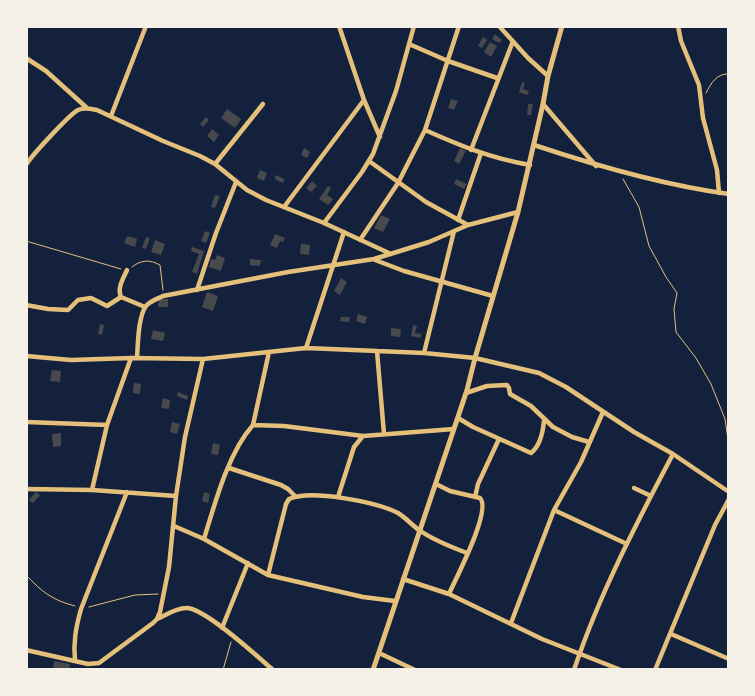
<!DOCTYPE html>
<html>
<head>
<meta charset="utf-8">
<style>
	body { margin:0 }
	#map { position:relative; width:755px; height:696px; overflow:hidden; background:#14213d; font-family:"Open Sans",sans-serif }
	canvas { display:block }
	.frame { position:absolute; inset:0; border:28px solid #f6f1e7; pointer-events:none }
</style>
</head>
<body>
<div id="map">
<canvas width="755" height="696"></canvas>
<div class="frame"></div>
</div>
<script>
const ctx = document.querySelector('canvas').getContext('2d');
ctx.lineJoin = 'round';
function fill(path, color) { ctx.fillStyle = color; ctx.fill(path, 'evenodd'); }
function strokePath(path, color, width, dash) { ctx.strokeStyle = color; ctx.lineWidth = width; ctx.lineCap = dash ? 'butt' : 'round'; ctx.setLineDash(dash || []); ctx.stroke(path); }
const building = new Path2D(`
	M495,34L502,40L499,43L492,39Z
	M483,37L487,40L482,48L478,46Z
	M490,42L497,46L491,57L484,52Z
	M522,82L525,83L523,89L529,91L527,95L519,92Z
	M451,99L458,101L454,110L448,108Z
	M528,104H533L531,115H527Z
	M227,109L241,119L235,128L221,118Z
	M206,117L209,120L203,127L200,124Z
	M212,129L219,135L214,142L207,136Z
	M304,148L310,152L307,158L301,155Z
	M460,148L466,151L459,164L454,161Z
	M260,170L267,173L264,181L257,178Z
	M277,175L285,180L282,183L274,178Z
	M456,179L467,184L464,189L454,184Z
	M312,181L317,186L311,192L306,188Z
	M328,186L331,188L327,195L333,199L328,205L319,199Z
	M215,195L220,196L215,208L211,207Z
	M381,215L390,219L383,232L374,228Z
	M205,231L210,233L206,243L201,241Z
	M275,234L285,238L283,242L280,241L277,248L270,245Z
	M127,236L137,239L135,247L124,243Z
	M146,237L150,238L146,249L142,248Z
	M155,240L165,244L161,255L151,252Z
	M301,244L310,245L309,255L300,254Z
	M192,247L204,251L197,274L192,272L199,254L191,251Z
	M217,255L225,258L221,271L209,267L211,259L215,260Z
	M250,259L261,260L260,266L250,265Z
	M341,278L347,282L340,295L334,291Z
	M207,292L218,296L213,311L202,307Z
	M159,299H168V307H158Z
	M358,314L367,317L365,324L356,321Z
	M341,317H350L349,322L340,321Z
	M100,324L104,325L102,335L98,334Z
	M413,325L417,326L415,333L421,334V338L411,336Z
	M391,328L401,329L400,337L391,336Z
	M153,330L165,333L163,341L151,339Z
	M52,370L61,371L60,382L50,381Z
	M134,383L141,384L140,394L133,393Z
	M178,392L188,396L187,400L177,396Z
	M163,398L170,400L169,409L161,408Z
	M172,422L180,424L177,434L170,432Z
	M61,433V446L53,447L52,434Z
	M213,443L220,445L218,455L211,454Z
	M36,492L40,495L33,503L29,500Z
	M204,492L210,494L208,503L202,501Z
	M54,661L70,664L69,670H53Z`);
const path = new Path2D(`
	M706,93C711,83 717,73 729,74
	M623,179L639,207L649,246L666,277L677,293L674,309L676,332L696,358L711,384L725,419L729,446
	M26,241L121,269
	M132,267C141,260 149,259 160,265L163,290
	M26,575C42,592 52,600 75,606
	M89,607L135,595L158,594
	M223,670L231,642`);
const minor = new Path2D(`
	M339,26L364,100L380,137
	M499,26L528,58L548,76
	M678,26L681,41L699,85L703,118L717,170L719,193
	M409,44L448,61L497,78
	M26,58L46,71L87,108
	M543,104L596,166
	M111,116L146,26
	M425,130C461,146 490,158 530,165
	M534,145C597,166 662,185 729,194
	M471,150L513,41
	M369,161L426,202L468,225
	M215,164L263,104
	M26,165C31,156 70,114 78,110C85,107 91,109 97,110L163,141L200,156L215,164L247,190L266,200L324,223L391,254
	M284,207L364,100
	M458,220L481,153
	M324,223L362,172L373,154L396,91L414,26
	M360,240L398,183L425,130L459,26
	M375,260L404,271L493,296
	M127,270C123,279 117,288 121,297L145,307
	M197,290L216,233L236,182
	M26,305L48,309L68,310L78,300L91,298L107,306L121,297
	M306,348L344,232
	M377,351L384,434
	M424,353L454,231
	M26,356L71,360L131,358L203,359L306,348L424,353L475,358L539,373L566,387L634,432L673,454L729,492
	M137,358C138,344 138,317 146,306C150,301 157,299 163,296L288,272L374,259L429,242L468,225L518,212
	M466,393L487,386L507,385L509,388L510,394L531,406L553,427L572,437L589,442
	M458,418L473,427L531,453C540,446 543,431 544,421
	M26,422L107,425
	M253,425L269,352
	M229,468L281,485L288,489L295,496
	M436,484L450,491L480,498C492,510 456,578 449,594
	M634,488L651,496
	M26,489L92,490L176,496
	M92,490L107,425L131,358
	M338,497L354,447L363,436
	M475,497L478,484L499,439
	M554,510L627,544
	M174,526L204,539L268,575L363,597L395,601
	M204,539C215,503 228,453 253,425L284,426L363,436L454,429
	M268,575L286,504L289,499C311,489 376,502 398,513C406,518 412,525 419,530C433,540 451,547 467,553
	M403,579L449,594L542,639L621,670
	M157,619C166,615 176,608 186,608C204,607 258,657 273,670
	M511,623L554,510L581,462L603,412
	M222,628L248,563
	M671,634L729,659
	M26,650L88,664L99,663L153,623L157,619L160,612L169,567L176,496L185,437L203,359
	M379,653L415,670
	M75,661C73,642 76,627 81,609L127,492
	M574,670C599,595 636,524 673,454
	M655,670L715,525L729,499`);
const tertiary = new Path2D(`
	M373,670L467,390L475,358L518,212L543,104L548,76L562,26`);
fill(building, '#48494c');
strokePath(path, '#e5c07b', 1);
strokePath(minor, '#e5c07b', 4.5);
strokePath(tertiary, '#e5c07b', 5);
</script>
</body>
</html>
